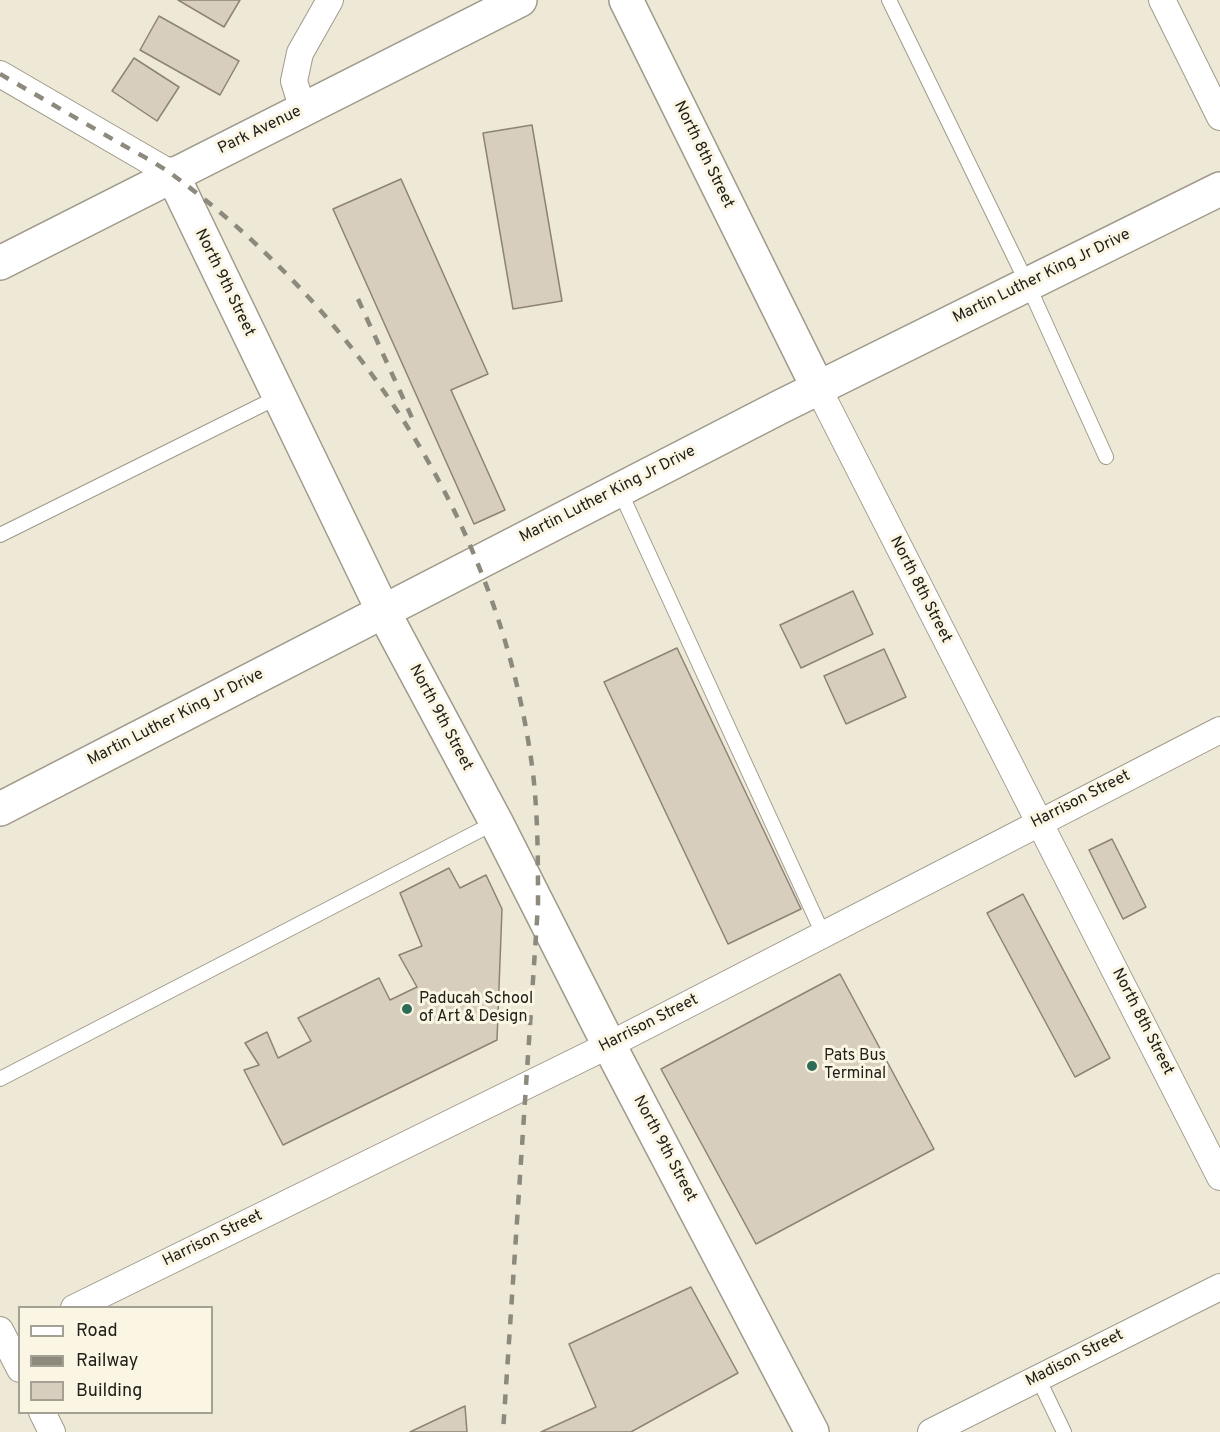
<!DOCTYPE html>
<html>
<head>
<meta charset="utf-8">
<style>
	body { margin:0 }
	#map { position:relative; width:1220px; height:1432px; overflow:hidden; background:#eee9d7; font-family:Overpass,sans-serif }
	canvas { display:block }
	.legend { position:absolute; left:18px; top:1306px; width:195px; height:108px; box-sizing:border-box; background:#fbf6e4; border:2px solid #a4a093; margin:0; padding:8px 10px; list-style:none; font-size:18px; color:#22201a }
	.legend li { display:flex; align-items:center; gap:12px; height:30px }
	.legend b { width:30px; border:2px solid #a4a093 }
</style>
</head>
<body>
<div id="map">
<canvas width="1220" height="1432"></canvas>
<ul class="legend">
<li><b style="height:8px;background:#fff"></b>Road</li>
<li><b style="height:8px;background:#8d897d"></b>Railway</li>
<li><b style="height:16px;background:#d8cebe"></b>Building</li>
</ul>
</div>
<script>
const ctx = document.querySelector('canvas').getContext('2d');
ctx.lineJoin = 'round';
function fill(path, color) { ctx.fillStyle = color; ctx.fill(path, 'evenodd'); }
function strokePath(path, color, width, dash) { ctx.strokeStyle = color; ctx.lineWidth = width; ctx.lineCap = dash ? 'butt' : 'round'; ctx.setLineDash(dash || []); ctx.stroke(path); }
function drawText(font, color, halo, rows, align = 'center') {
  ctx.font = font + ' Overpass,sans-serif'; ctx.lineWidth = 6; ctx.setLineDash([]); ctx.textBaseline = 'middle'; ctx.strokeStyle = halo; ctx.fillStyle = color; for (const [text, x, y, turn = 0] of rows) {
    ctx.save(); ctx.translate(x, y); ctx.rotate((+turn || 0) * Math.PI / 180); ctx.textAlign = isNaN(turn) ? turn : align; if (halo) ctx.strokeText(text, 0, 0); ctx.fillText(text, 0, 0); ctx.restore();
  }
}
const building = new Path2D(`
	M178,0H240L224,27Z
	M159,16L239,61L220,95L140,50Z
	M134,58L179,87L157,121L112,91Z
	M532,125L562,301L513,309L483,133Z
	M401,179L488,374L451,390L505,510L474,524L333,209Z
	M853,591L873,634L801,668L780,625Z
	M677,648L801,909L728,944L604,682Z
	M884,649L906,697L846,724L824,676Z
	M1112,839L1146,907L1123,919L1089,850Z
	M449,868L460,888L486,875L502,909L497,1040L283,1145L244,1070L259,1065L245,1043L267,1032L278,1058L311,1041L298,1018L379,978L390,1000L417,987L399,955L422,946L400,893Z
	M1023,894L1110,1058L1075,1077L987,913Z
	M840,974L934,1149L756,1244L661,1069Z
	M691,1287L738,1373L631,1432H541L596,1407L569,1344Z
	M465,1406L467,1432H410Z`);
const lane = new Path2D(`
	M889,0L1028,285L1106,457
	M619,489L823,934
	M0,535L280,396
	M0,1079L496,822
	M1038,1378L1064,1432`);
const street = new Path2D(`
	M1162,0L1220,117
	M0,74L172,174
	M303,110L294,81L300,53L330,0
	M818,388L1220,1177
	M74,1308L609,1045L1220,730
	M0,1330L20,1369
	M42,1412L52,1432
	M931,1432L1220,1287`);
const secondary = new Path2D(`
	M172,174L383,611L496,822L609,1045L812,1432`);
const primary = new Path2D(`
	M626,0L818,388
	M0,263L520,0
	M0,809L780,407L1220,189`);
const rail = new Path2D(`
	M0,74C38,96 76,118 114,140C133,151 155,162 173,175C367,319 502,532 533,773C538,817 538,861 538,905L503,1432
	M358,299L413,420`);
const markers = [
	[407,1009,6,"#2f6c57"],
	[812,1066,6,"#2f6c57"]
];
const streetNames = [
	["Park Avenue",260,131,-26],
	["North 8th Street",703,155,64],
	["Martin Luther King Jr Drive",1042,277,-26],
	["North 9th Street",224,283,64],
	["Martin Luther King Jr Drive",608,495,-27],
	["North 8th Street",920,590,63],
	["Martin Luther King Jr Drive",176,718,-27],
	["North 9th Street",440,718,62],
	["Harrison Street",1081,800,-27],
	["North 8th Street",1142,1022,63],
	["Harrison Street",649,1024,-27],
	["North 9th Street",664,1149,62],
	["Harrison Street",213,1239,-26],
	["Madison Street",1075,1359,-27]
];
const poiNames = [
	["Paducah School",419,1000],
	["of Art & Design",419,1018],
	["Pats Bus",824,1057],
	["Terminal",824,1075]
];
fill(building, '#d8cebe');
strokePath(building, '#8d8375', 1.5);
strokePath(lane, '#9f9a8a', 16);
strokePath(street, '#9f9a8a', 28);
strokePath(secondary, '#9f9a8a', 36);
strokePath(primary, '#9f9a8a', 36);
strokePath(lane, '#fff', 14);
strokePath(street, '#fff', 26);
strokePath(secondary, '#fff', 33);
strokePath(primary, '#fff', 33);
strokePath(rail, '#8d897d', 4.5, [10, 10]);
for (const [x, y, r, color] of markers) { const dot = new Path2D(); dot.arc(x, y, r, 0, 2 * Math.PI); ctx.fillStyle = color; ctx.fill(dot); strokePath(dot, '#fbf6e4', 2); }
drawText('16px', '#22201a', '#fbf6e4', streetNames);
drawText('16px', '#22201a', '#fbf6e4', poiNames, 'left');
</script>
</body>
</html>
